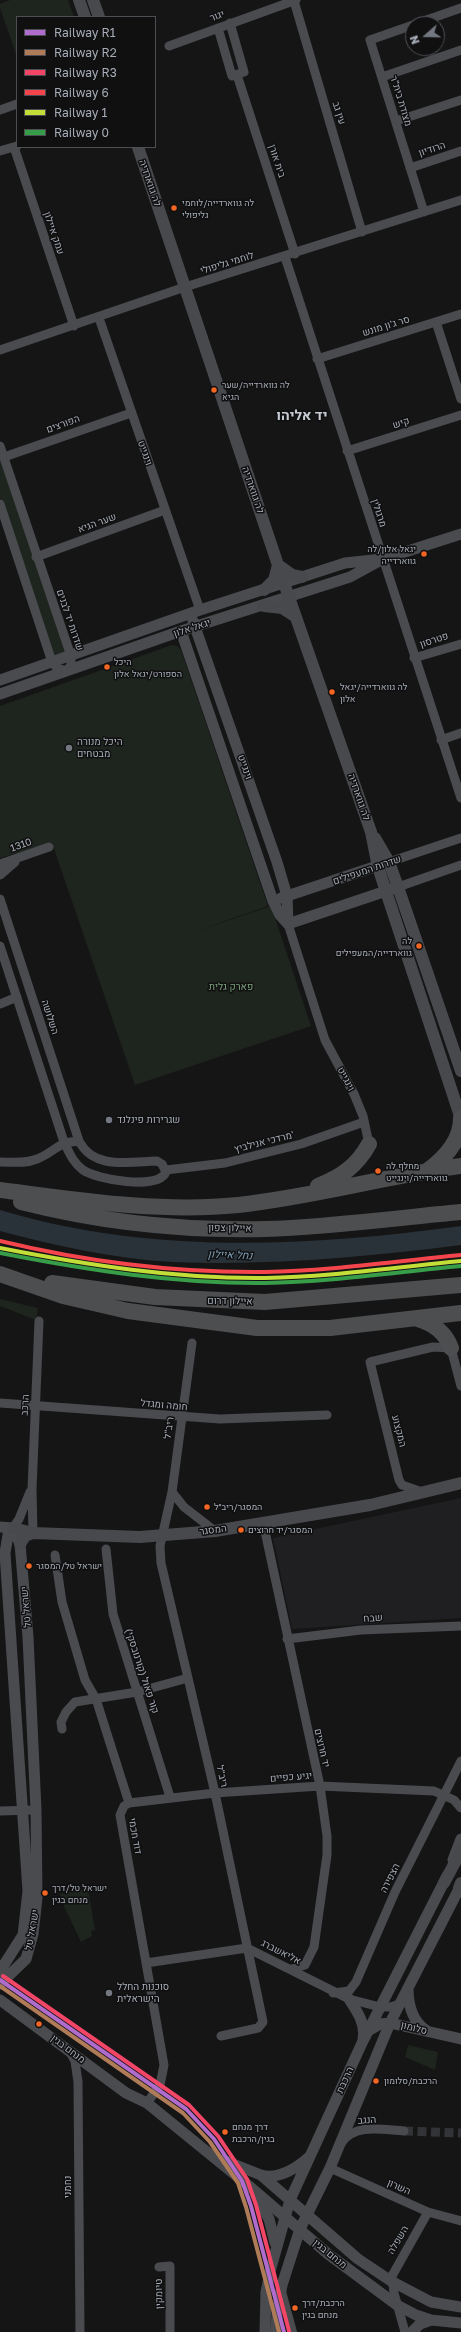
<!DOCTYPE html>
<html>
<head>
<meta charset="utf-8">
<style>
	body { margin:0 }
	#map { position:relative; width:461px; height:2332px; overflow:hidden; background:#151516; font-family:"Golos Text",sans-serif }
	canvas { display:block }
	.legend { position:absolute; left:16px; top:16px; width:140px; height:132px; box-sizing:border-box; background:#101011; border:1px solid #4c4e53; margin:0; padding:5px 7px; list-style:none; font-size:12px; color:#a6acb7 }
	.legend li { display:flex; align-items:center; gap:8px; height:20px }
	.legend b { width:20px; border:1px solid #4c4e53 }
	.north { position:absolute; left:405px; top:16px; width:40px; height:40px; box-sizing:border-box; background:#101011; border:1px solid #4c4e53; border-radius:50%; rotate:250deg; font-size:11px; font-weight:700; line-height:16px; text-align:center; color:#a6acb7 }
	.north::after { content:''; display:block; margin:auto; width:14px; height:18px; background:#73777f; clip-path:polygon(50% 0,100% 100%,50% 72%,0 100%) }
</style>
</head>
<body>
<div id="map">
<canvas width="461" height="2332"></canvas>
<ul class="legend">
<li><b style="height:5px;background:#b06ccc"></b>Railway R1</li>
<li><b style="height:5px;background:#b07c57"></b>Railway R2</li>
<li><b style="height:5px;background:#f34667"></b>Railway R3</li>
<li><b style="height:5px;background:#f4454c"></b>Railway 6</li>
<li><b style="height:5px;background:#c3df37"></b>Railway 1</li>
<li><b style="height:5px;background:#389d48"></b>Railway 0</li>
</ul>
<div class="north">N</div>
</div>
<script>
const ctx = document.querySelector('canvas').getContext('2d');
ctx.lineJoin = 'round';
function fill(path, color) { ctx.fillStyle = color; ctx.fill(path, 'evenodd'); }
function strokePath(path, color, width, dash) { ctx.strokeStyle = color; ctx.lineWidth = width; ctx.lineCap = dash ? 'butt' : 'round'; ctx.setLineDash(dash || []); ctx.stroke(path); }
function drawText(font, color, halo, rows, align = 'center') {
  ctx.font = font + ' "Golos Text",Heebo,sans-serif'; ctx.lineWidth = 3; ctx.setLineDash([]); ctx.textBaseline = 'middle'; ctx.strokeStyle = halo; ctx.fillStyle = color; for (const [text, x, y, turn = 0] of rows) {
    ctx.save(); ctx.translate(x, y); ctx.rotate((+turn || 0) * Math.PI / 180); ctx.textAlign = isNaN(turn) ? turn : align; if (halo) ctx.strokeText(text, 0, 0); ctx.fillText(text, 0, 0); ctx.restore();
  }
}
const built = new Path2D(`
	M461,1498V1618L292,1629L273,1538Z`);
const green = new Path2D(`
	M10,0H68L74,17H17V57L0,8V4Z
	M0,453L67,652L53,657L0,497Z
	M172,645L177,646L181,650L268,906L194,932L271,906L311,1026L135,1085L52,843L0,858V706Z
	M0,1299L38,1308L36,1320L0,1306Z
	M88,1889L95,1930L91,1931L92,1936L81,1942L62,1902L60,1894Z
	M408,2045L438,2052L435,2070L405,2057Z`);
const water = new Path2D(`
	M0,1210C150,1255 307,1247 461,1226V1245C366,1257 269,1266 173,1262C115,1259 56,1246 0,1231Z`);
const minorTunnel = new Path2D(`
	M404,2131L461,2133`);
const pedestrian = new Path2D(`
	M283,2291L294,2332`);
const minor = new Path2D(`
	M294,1L362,232
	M415,24L461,8
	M413,25L370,40L424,212
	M218,28L232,76L244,72L230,23
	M169,46L296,0
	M237,75L295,254
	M382,77L461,50
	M0,110L17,104
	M396,121L461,100
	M14,147L74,326
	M0,151L17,146
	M410,168L461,151
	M285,257L461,798
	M99,318L200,610
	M436,322L461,399
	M0,350L185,287L461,200
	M317,359L461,314
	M0,446L71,656V665L67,671L57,668L52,662L0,504
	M347,451L461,415
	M4,457L131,413
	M36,557L165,510
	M414,658L461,644
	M441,740L461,733
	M389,862L461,838
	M0,864L49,847
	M0,875L15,862
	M398,887L461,865
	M0,899L79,1141
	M288,924L325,1040L354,1094L363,1116L369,1144
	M0,946L64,1142C69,1152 73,1163 83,1170C96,1179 158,1191 166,1172L162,1164L157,1161C129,1162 94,1170 79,1141C57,1142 55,1152 37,1159C25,1164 12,1162 0,1162
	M0,1004L17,997
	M166,1170L225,1163L301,1144L364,1122
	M192,1343L172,1492L160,1546L161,1563L215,1793L263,2022L258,2028L221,2036
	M0,1403L220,1419L327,1415
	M172,1492L184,1507L215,1531
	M422,1492L402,1485L399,1480L370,1362L433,1347L451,1348L461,1386
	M263,1522L320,1786L327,1836V1855L314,1947L305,1965L292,1969
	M13,1528L19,1519L30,1492
	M33,1533L32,1489L39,1321
	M106,1549L113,1614L170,1797
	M55,1555L62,1602L85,1680L96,1699L129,1803
	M287,1639L361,1630L461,1626
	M62,1729L61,1722L66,1712L75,1702L137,1692L188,1678
	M0,1811L36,1810
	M146,1963L247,1948L349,1999L380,2007H390L400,2004
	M333,1993L349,1991L356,1982L395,1892L461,1761
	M70,2052L75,2061L78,2082L80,2332
	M147,2103L160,2085L164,2065L120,1815L124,1806L129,1803L215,1793L320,1786L434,1791L454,1800L461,1808
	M342,2142C356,2123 383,2130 404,2131
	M330,2168L428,2212L461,2221
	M159,2267L170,2266V2332
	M405,2332L394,2293L392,2276L428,2212`);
const tertiary = new Path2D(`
	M193,621L277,862L287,896L288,924
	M181,631L273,901L280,915L288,924
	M0,680L200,610L345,563L382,559
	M0,694L181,631L350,577L383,559L461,534
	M281,898L386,863
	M288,924L398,887
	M0,1527L13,1528
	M453,1860L461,1839
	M0,1971L23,1935L28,1891L5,1553L8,1535L13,1528
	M0,1984L26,1959L33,1934L37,1898L36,1810L28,1637L20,1544L13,1528
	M408,1988C408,2005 413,2022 427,2031
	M349,1999C357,2011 366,2024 363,2039
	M0,2000L126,2093L147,2103L249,2186L328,2254L397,2305L416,2315L431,2320L461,2323
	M368,2031L380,2024L390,2023L461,2039
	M223,2160L261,2175L358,2259L391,2281L431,2302L461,2307
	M261,2175C278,2180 297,2168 309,2157
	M255,2194L269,2219L275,2243
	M265,2332L266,2292L271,2268L290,2200L362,2043L447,1876
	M276,2332L277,2312L282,2285L300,2229L330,2168L390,2023L461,1885
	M412,2332L420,2324L431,2320`);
const secondary = new Path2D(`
	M79,0L85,17
	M93,0L99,17
	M138,147L284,583L371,832L378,867L461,1119
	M278,565L292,575L302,577
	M264,590L274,580L278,565
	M264,606L282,608L296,617
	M375,838L389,862L398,887L461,1071
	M13,1528L33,1533L140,1537L215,1531L370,1505L461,1483
	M20,1544L25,1536L33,1533
	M444,1883L461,1851
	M459,1888L461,1883`);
const motorway = new Path2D(`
	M427,1171C445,1158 461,1141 461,1118
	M318,1186C341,1177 357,1166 369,1144
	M0,1190C78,1200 159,1213 238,1205C313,1197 386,1176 461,1166
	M21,1202C100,1222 184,1231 265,1229C330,1227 396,1218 461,1212
	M0,1274L63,1296L128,1311L257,1328H330L461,1313
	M52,1283L155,1297L265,1302L461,1285
	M418,1319C434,1324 445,1332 451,1348`);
const rail1 = new Path2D(`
	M0,1980L186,2109L214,2139L242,2181L251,2206L284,2332`);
const rail2 = new Path2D(`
	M0,1986L183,2113L210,2142L238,2183L246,2207L279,2332`);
const rail3 = new Path2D(`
	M3,1976L189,2105L218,2136L247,2179L256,2205L289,2331`);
const rail4 = new Path2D(`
	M0,1241C87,1262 175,1273 265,1272C330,1271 396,1261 461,1255`);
const rail5 = new Path2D(`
	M0,1248C87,1265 176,1279 265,1278C330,1277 396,1267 461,1261`);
const rail6 = new Path2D(`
	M0,1253C87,1270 176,1284 265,1283C330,1282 396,1272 461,1266`);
const markers = [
	[174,208,3.5,"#f26522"],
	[214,390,3.5,"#f26522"],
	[424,554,3.5,"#f26522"],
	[107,667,3.5,"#f26522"],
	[332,692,3.5,"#f26522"],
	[69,748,4,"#73777f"],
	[419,946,3.5,"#f26522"],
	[109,1120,4,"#73777f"],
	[378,1171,3.5,"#f26522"],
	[207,1507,3.5,"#f26522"],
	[241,1530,3.5,"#f26522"],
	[29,1566,3.5,"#f26522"],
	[45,1893,3.5,"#f26522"],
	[109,1993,4,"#73777f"],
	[39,2024,3.5,"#f26522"],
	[376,2081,3.5,"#f26522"],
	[225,2132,3.5,"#f26522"],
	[295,2308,3.5,"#f26522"]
];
const busNames = [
	["לה גווארדייה/לוחמי",182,203],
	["גליפולי",182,215],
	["לה גווארדייה/שער",222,385],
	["הגיא",222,397],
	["יגאל אלון/לה",416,549,"right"],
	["גווארדייה",416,561,"right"],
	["היכל",114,662],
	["הספורט/יגאל אלון",114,674],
	["לה גווארדייה/יגאל",340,687],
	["אלון",340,699],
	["לה",412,941,"right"],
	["גווארדייה/המעפילים",412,953,"right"],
	["מחלף לה",386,1166],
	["גווארדייה/וינגייט",386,1178],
	["המסגר/ריב״ל",214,1507],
	["המסגר/יד חרוצים",248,1530],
	["ישראל טל/המסגר",36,1566],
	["ישראל טל/דרך",52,1888],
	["מנחם בגין",52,1900],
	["הרכבת/סלומון",384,2081],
	["דרך מנחם",232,2127],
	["בגין/הרכבת",232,2139],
	["הרכבת/דרך",302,2303],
	["מנחם בגין",302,2315]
];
const streetNames = [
	["יגור",217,16,-20],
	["מצודת בית\"ר",401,101,73],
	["עין גב",339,113,73],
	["הרודיון",432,149,-18],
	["בית אורן",277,161,72],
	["לה גווארדיה",150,183,71],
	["עמק איילון",54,233,71],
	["לוחמי גליפולי",227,263,-17],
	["סר ג'ון מונש",386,326,-17],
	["קיש",401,423,-17],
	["הפורצים",63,424,-20],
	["וינגייט",145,453,71],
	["לה גווארדיה",253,490,71],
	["מרגולין",379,513,72],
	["שער הגיא",97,523,-20],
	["שדרות יד לבנים",70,620,71],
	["יגאל אלון",192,628,-18],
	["פטרסון",434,640,-18],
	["וינגייט",245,767,71],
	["לה גווארדיה",359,797,71],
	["1310",21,845,-20],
	["שדרות המעפילים",367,870,-19],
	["השלושה",50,1017,72],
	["וינגייט",346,1079,62],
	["מרדכי אנילביץ'",264,1142,-14],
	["איילון צפון",230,1228,1],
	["איילון דרום",230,1301,1],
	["הרכב",25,1405,-87],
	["חומה ומגדל",164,1405,5],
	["ריב\"ל",169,1428,-82],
	["המקצוע",399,1431,76],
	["המסגר",213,1530,-8],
	["ישראל טל",26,1607,-95],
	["שבח",373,1618,-4],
	["קור פאול (קורנובסקי)",142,1671,72],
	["יד חרוצים",322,1748,77],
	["ריב\"ל",222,1776,77],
	["יגיע כפיים",291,1777,-4],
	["דוד חכמי",135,1836,80],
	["הצפירה",390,1878,-63],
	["ישראל טל",32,1930,-80],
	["אליאשברג",281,1952,27],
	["סלומון",414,2028,14],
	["מנחם בגין",68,2049,37],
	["הרכבת",345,2080,-66],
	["הנגב",367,2120,-3],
	["נחמני",68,2187,-90],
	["השרון",399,2187,24],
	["השפלה",398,2240,-59],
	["מנחם בגין",330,2254,39],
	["טיומקין",159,2294,-91]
];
const poiNames = [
	["היכל מנורה",77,742],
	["מבטחים",77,754],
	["שגרירות פינלנד",117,1120],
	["סוכנות החלל",117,1987],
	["הישראלית",117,1999]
];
const parkNames = [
	["פארק גלית",231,987]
];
const waterNames = [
	["נחל איילון",230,1255,2]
];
const districtNames = [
	["יד אליהו",302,416]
];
fill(built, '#1f1f21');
fill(green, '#1e241e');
fill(water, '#293238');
strokePath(minorTunnel, '#323336', 9, [9, 4.5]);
strokePath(pedestrian, '#494b4f', 6);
strokePath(minor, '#494b4f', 9);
strokePath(tertiary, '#494b4f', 11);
strokePath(secondary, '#48494d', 12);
strokePath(motorway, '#4c4e50', 16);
strokePath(rail1, '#b06ccc', 4);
strokePath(rail2, '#b07c57', 4);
strokePath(rail3, '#f34667', 4);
strokePath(rail4, '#f4454c', 4);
strokePath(rail5, '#c3df37', 4);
strokePath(rail6, '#389d48', 4);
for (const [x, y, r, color] of markers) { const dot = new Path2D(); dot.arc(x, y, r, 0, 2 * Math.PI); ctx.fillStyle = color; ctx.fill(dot); strokePath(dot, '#101011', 1.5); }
drawText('9px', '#a6acb7', '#101011', busNames, 'left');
drawText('10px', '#a6acb7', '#101011', streetNames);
drawText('10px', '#a6acb7', '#101011', poiNames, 'left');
drawText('10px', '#7da27d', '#101011', parkNames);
drawText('italic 11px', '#7c9db3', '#101011', waterNames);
drawText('bold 14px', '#c7cbd3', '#101011', districtNames);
</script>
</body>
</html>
